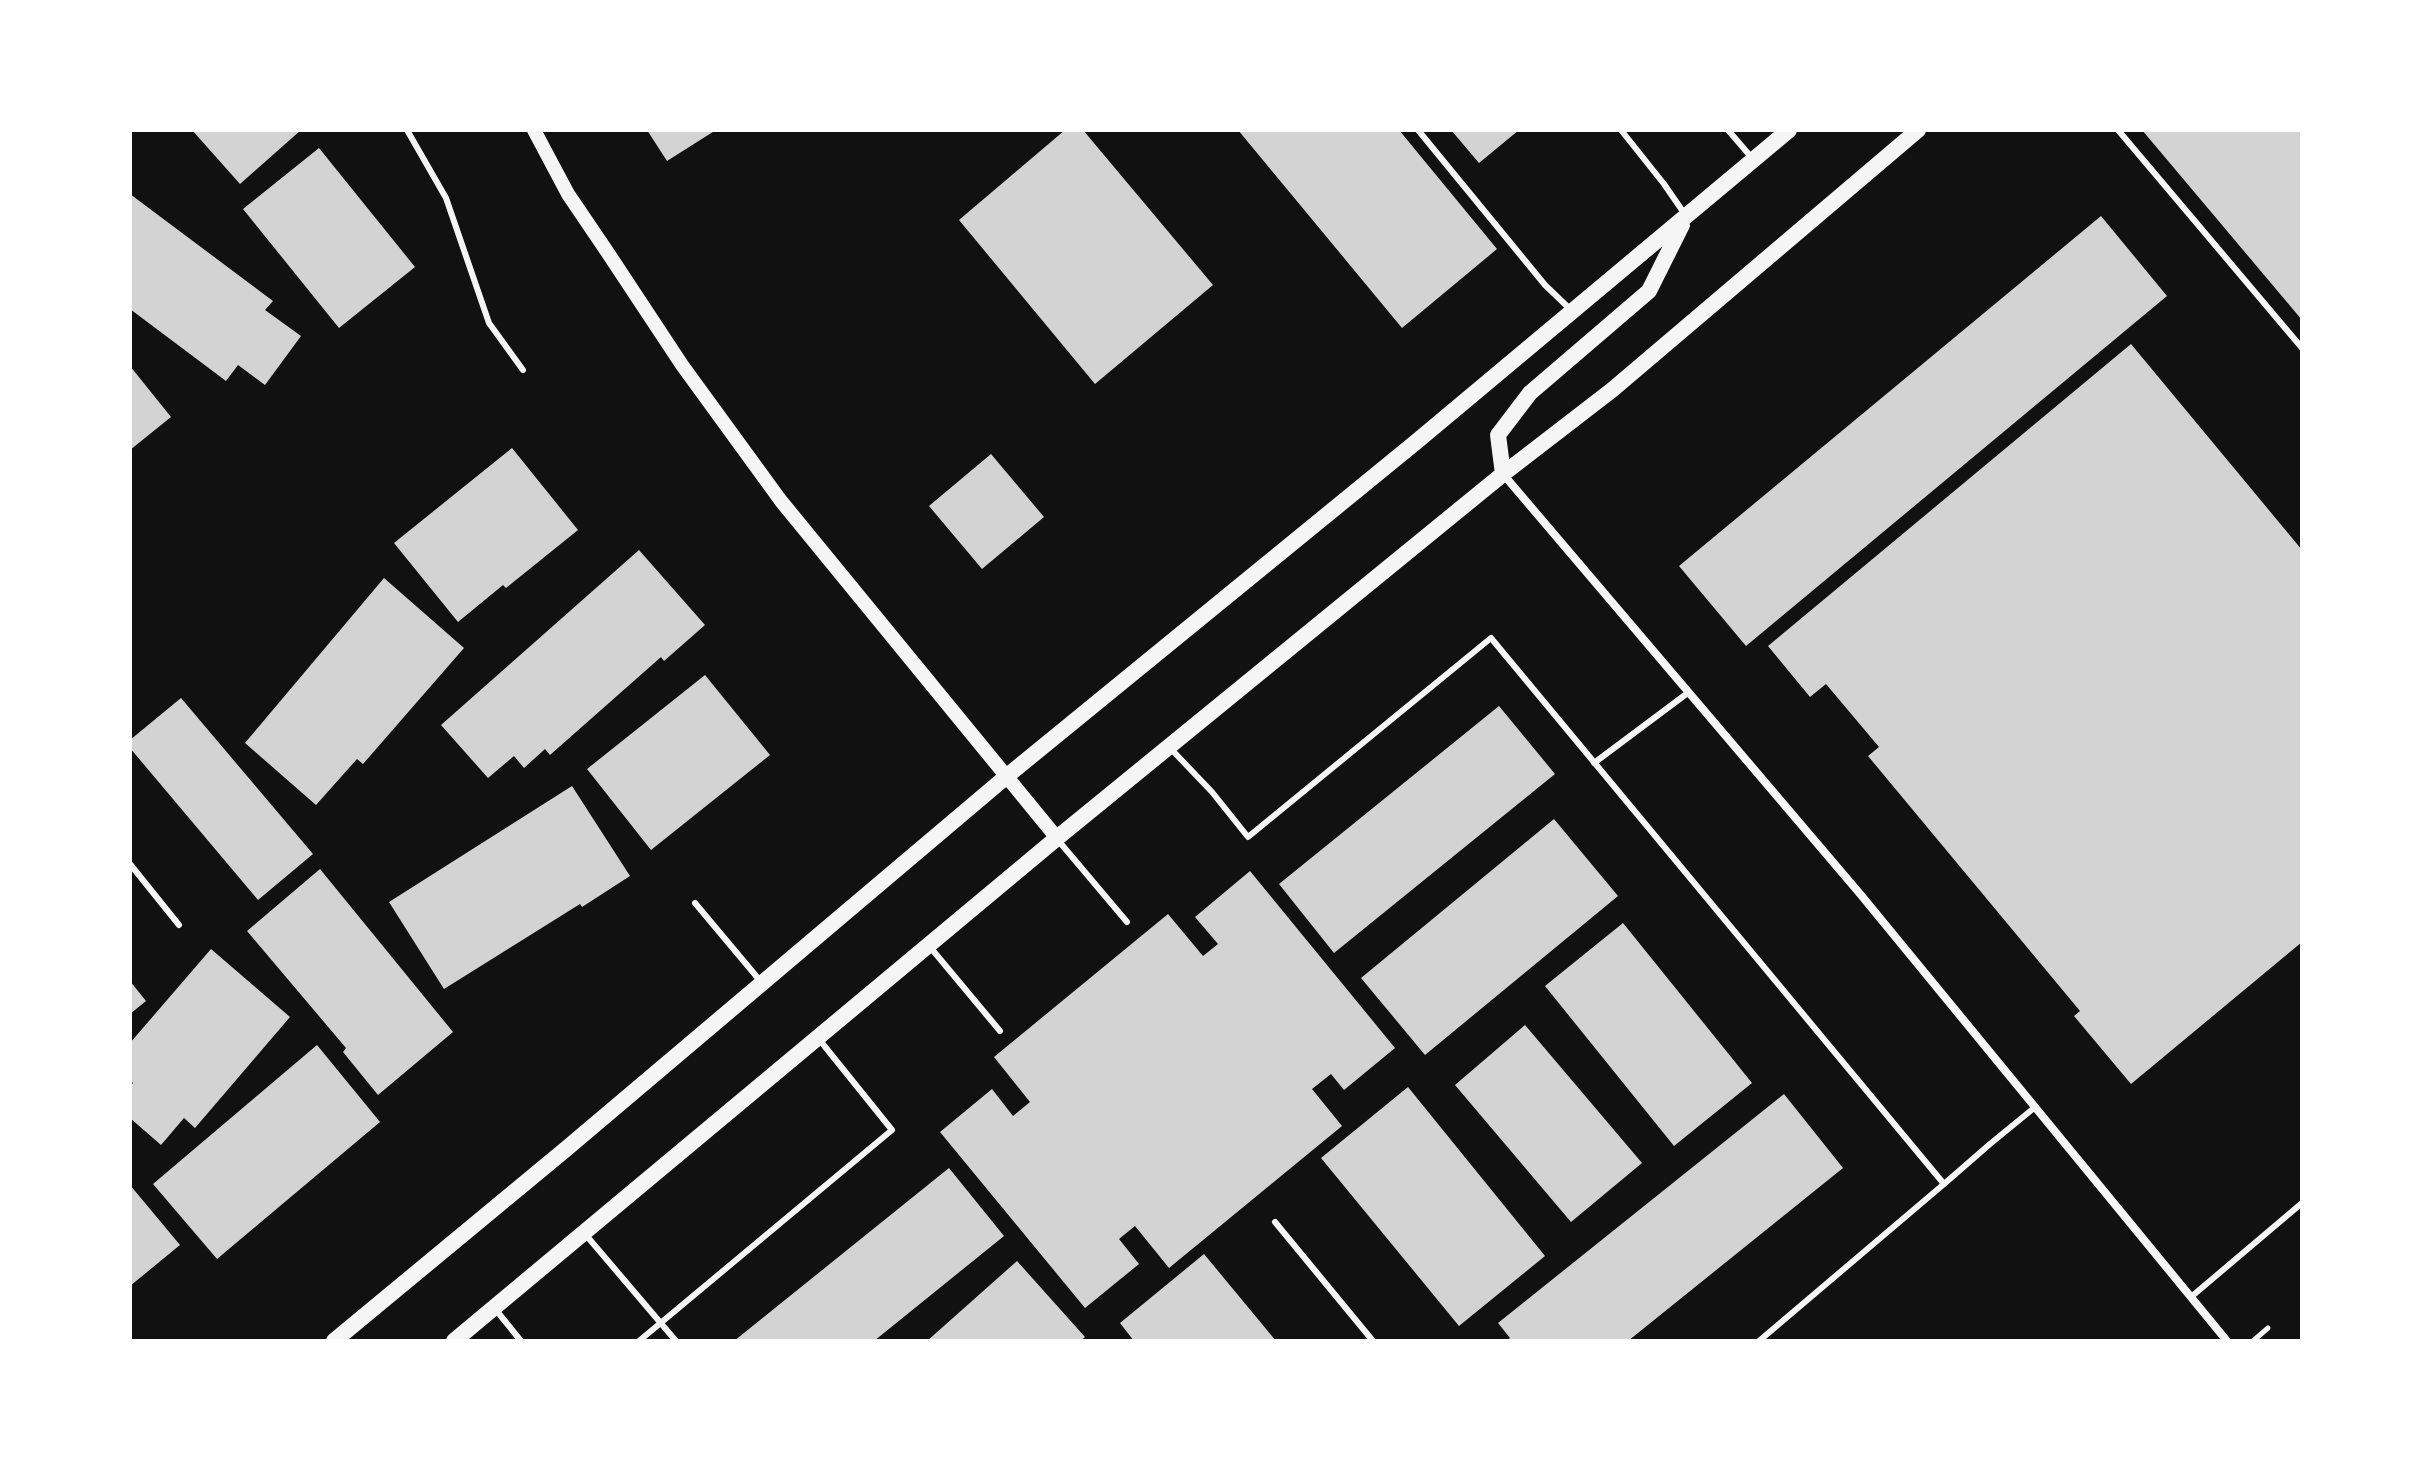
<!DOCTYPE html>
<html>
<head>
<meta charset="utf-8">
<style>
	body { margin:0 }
	#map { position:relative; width:2432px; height:1471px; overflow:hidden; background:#111; font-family:"Fira Sans",sans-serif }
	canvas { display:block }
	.frame { position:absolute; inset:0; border:132px solid #fff; pointer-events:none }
</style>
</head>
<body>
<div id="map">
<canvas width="2432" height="1471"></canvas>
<div class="frame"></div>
</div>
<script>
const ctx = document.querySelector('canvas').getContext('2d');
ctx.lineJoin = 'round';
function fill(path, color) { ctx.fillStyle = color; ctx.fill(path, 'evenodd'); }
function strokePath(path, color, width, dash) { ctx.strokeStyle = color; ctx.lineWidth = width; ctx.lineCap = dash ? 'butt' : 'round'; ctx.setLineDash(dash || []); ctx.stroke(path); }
const building = new Path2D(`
	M192,130H301L240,184Z
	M647,130H716L667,161Z
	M1065,130H1083L1213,285L1095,384L959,220Z
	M1238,130H1399L1497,249L1402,328Z
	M1451,130H1519L1479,163Z
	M2142,130H2302V320Z
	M319,148L415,267L339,328L243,209Z
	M130,194L273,301L265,310L301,336L265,385L238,365L226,381L130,309Z
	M2101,216L2167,296L1746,646L1679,566Z
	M2131,344L2302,550V942L2131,1084L2074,1016L2080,1011L1868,756L1879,747L1826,684L1810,697L1768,646Z
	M130,366L171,417L130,450Z
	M512,448L578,530L506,588L503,585L458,622L394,543Z
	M991,454L1044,517L982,569L929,506Z
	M639,550L705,625L664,661L661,657L550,755L545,749L524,768L514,756L488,778L441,725Z
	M384,578L464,648L363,764L357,759L316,805L245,743Z
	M705,675L770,755L651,850L587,769Z
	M181,698L313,854L258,900L130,748V740Z
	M1499,706L1555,774L1334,953L1279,884Z
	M572,786L630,876L582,907L580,904L444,989L389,902Z
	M1554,819L1618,896L1425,1055L1361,978Z
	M320,869L453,1032L378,1095L343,1052L346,1048L247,931Z
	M1250,871L1395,1048L1344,1090L1331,1074L1312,1089L1342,1126L1169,1268L1135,1226L1119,1239L1139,1264L1085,1308L940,1132L992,1089L1013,1116L1030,1102L994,1057L1168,914L1203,956L1218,944L1195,917Z
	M1623,923L1752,1083L1674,1146L1545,986Z
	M211,949L290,1017L195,1128L184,1118L161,1145L130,1118V1086L133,1083L130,1080V1043Z
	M130,981L146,1001L130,1014Z
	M1525,1025L1642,1163L1571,1222L1455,1085Z
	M317,1045L380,1122L217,1259L153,1184Z
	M1408,1087L1545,1256L1459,1326L1321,1158Z
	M1784,1094L1843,1168L1628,1341H1506L1510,1338L1498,1323Z
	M949,1168L1004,1236L874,1341H734Z
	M130,1185L180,1245L130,1286Z
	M1204,1254L1276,1341H1134L1120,1323Z
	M1017,1261L1085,1337L1080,1341H927Z`);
const path = new Path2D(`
	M2253,1341L2268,1328`);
const service = new Path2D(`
	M407,130L446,198L489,323L523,370
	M1418,130L1545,285L1571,310
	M1621,130L1664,184L1684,213
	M1728,130L1752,158
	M2118,130L2302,348
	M1171,749L1212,792L1248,837L1491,638L1944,1184L1759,1341
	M1594,763L1689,692
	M1057,839L1127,922
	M130,864L179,925
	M695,903L762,983
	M930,947L1000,1031
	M1944,1184L1990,1144L2034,1108
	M1275,1222L1373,1341
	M585,1234L676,1341
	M2191,1297L2302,1203
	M496,1310L521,1341
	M639,1341L892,1130L818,1038`);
const minor = new Path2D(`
	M1503,474L1861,895L2227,1341`);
const tertiary = new Path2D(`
	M534,130L568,194L608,253L682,365L781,501L1057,838`);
const secondary = new Path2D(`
	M1503,474L1498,435L1530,393L1649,291L1682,225
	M334,1341L566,1149L1007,776L1416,442L1789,130
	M454,1341L1057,838L1503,474L1612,390L1918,130`);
fill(building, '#d3d3d3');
strokePath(path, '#f5f5f5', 5);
strokePath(service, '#f5f5f5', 6);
strokePath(minor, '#f5f5f5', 8);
strokePath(tertiary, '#f5f5f5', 14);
strokePath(secondary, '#f5f5f5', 16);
</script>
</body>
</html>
